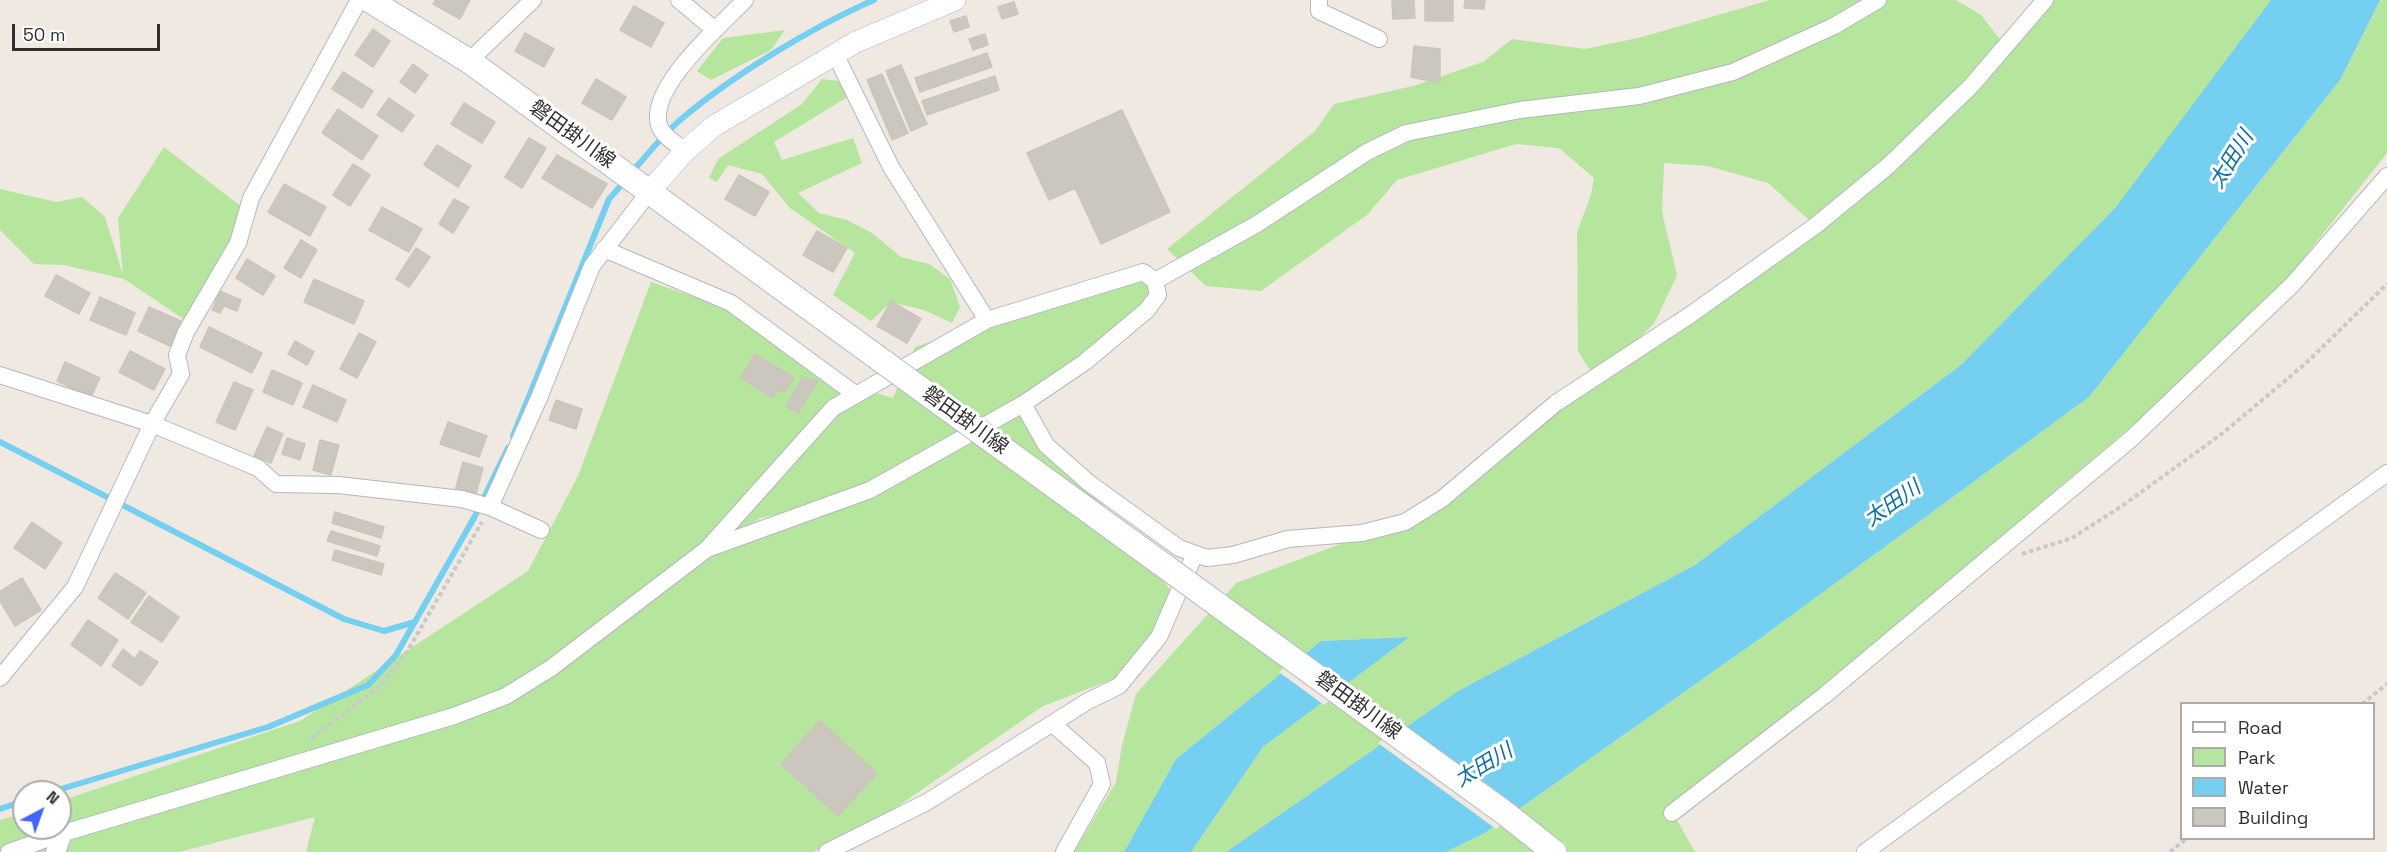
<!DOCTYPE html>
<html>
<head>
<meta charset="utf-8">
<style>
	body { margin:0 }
	#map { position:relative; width:2387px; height:852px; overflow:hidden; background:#efe9e1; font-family:"Space Grotesk",sans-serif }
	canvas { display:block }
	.legend { position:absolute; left:2180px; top:702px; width:195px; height:138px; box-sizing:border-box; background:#fff; border:2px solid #ababab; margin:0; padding:8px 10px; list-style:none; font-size:18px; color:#2e2e2e }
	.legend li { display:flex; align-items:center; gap:12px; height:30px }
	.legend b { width:30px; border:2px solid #ababab }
	.north { position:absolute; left:12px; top:780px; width:60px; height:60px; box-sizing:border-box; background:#fff; border:2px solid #ababab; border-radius:50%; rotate:41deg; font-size:16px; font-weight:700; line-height:24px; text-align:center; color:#2e2e2e }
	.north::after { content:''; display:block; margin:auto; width:21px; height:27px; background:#4264fb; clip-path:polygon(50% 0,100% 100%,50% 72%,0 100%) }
	.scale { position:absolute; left:12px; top:24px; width:148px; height:27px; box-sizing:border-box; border:3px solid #2e2e2e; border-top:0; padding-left:8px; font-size:18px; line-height:21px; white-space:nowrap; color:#2e2e2e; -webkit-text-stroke:4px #fff; paint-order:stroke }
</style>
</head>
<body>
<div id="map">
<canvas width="2387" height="852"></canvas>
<ul class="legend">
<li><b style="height:8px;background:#fff"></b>Road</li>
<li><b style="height:16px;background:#b6e59e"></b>Park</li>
<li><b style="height:16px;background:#75cff0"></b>Water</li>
<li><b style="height:16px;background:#cbc7bf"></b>Building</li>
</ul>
<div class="north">N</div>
<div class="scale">50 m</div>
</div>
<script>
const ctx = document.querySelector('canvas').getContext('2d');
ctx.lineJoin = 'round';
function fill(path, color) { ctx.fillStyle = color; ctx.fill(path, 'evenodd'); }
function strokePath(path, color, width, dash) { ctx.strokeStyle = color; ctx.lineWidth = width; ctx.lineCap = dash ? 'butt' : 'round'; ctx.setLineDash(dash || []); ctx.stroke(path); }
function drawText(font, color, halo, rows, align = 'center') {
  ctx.font = font + ' "Space Grotesk","Noto Sans JP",sans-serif'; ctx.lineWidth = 6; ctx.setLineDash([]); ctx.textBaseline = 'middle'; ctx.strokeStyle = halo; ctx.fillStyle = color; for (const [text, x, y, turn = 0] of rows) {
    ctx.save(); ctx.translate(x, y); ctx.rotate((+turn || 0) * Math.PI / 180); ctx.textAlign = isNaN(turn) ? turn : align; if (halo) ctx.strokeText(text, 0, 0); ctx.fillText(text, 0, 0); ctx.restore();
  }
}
const green = new Path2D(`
	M1770,0H1956L1981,15L2002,42L2040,0H2271L2116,208L1962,364L1695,565L1458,691L1226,852H1191L1263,747L1408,637L1321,641L1176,759L1124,852H1074L1116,782L1122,745L1136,694L1236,583L1413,517L1809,220L1768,183L1708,166L1664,163L1662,212L1677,275L1655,322L1615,364L1594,377L1578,351L1577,232L1591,195L1594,178L1559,148L1516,144L1397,180L1367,215L1261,291L1206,286L1167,249L1315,131L1334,104L1413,86L1483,62L1512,39L1585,49L1642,37Z
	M2380,0H2387V153L2249,327L1673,813L1695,852H1446L1485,833L1762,637L2089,397L2340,80Z
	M785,30L771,50L711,80L697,71L723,38Z
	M822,79L840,81L854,93L774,142L782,160L853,138L862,163L798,193L819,213L847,220L872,233L901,257L929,264L950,279L960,307L952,323L924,310L891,302L871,321L833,295L855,253L790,208L762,174L728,165L717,182L709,178L718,159L802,104Z
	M164,147L247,211L191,324L124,279L64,265L34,264L0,230V189L56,202L82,197L105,217L123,275L118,218Z
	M1143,272L1158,295L1023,404L1176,597L1132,672L1043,706L888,813L813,852H306L315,817L179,852H0V820L24,813V828H60V801L300,721L528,571L578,476L651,282L747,315L838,382L893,398L915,347L1036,305ZM833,502L733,540L636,603L760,518Z`);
const water = new Path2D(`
	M2271,0H2380L2340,80L2089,397L1762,637L1485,833L1446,852H1226L1458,691L1695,565L1962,364L2116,207Z
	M1409,637L1263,747L1191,852H1124L1176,759L1321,641Z`);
const pier = new Path2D(`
	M1304,652L1350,685L1324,705L1279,672Z
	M1404,725L1494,789L1522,810L1496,829L1378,743Z`);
const stream = new Path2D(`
	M632,172C647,155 662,136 679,121C730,77 812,27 874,0
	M513,436L609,199L626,180
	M0,442L344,619L384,631L415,622
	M51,792L268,727L368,685L396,655L475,516L508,448
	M0,809L24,801`);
const building = new Path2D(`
	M436,0H470L460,19L433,4Z
	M1392,0H1414L1415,18L1393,19Z
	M1425,0H1453V21H1425Z
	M1465,0H1485L1484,9L1464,8Z
	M1014,2L1018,14L1002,19L998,7Z
	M634,6L664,23L651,47L620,30Z
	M966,16L969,27L954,32L950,21Z
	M373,29L390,41L373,67L355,55Z
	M525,33L554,49L544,67L515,51Z
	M985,34L988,45L973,50L969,39Z
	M1414,46L1440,49V83L1411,77Z
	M987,53L992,67L920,92L915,78Z
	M413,64L428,75L415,93L400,82Z
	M901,65L927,124L911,131L886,71Z
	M343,72L373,91L362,108L332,89Z
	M882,74L908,133L892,140L867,80Z
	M995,76L999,90L927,115L922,101Z
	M596,79L626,97L612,120L582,103Z
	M389,98L414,115L402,132L377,115Z
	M464,103L495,122L482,143L451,124Z
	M338,109L378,136L362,160L322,133Z
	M1122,110L1170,212L1101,244L1075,188L1049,200L1027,153Z
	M529,138L546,148L522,188L505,177Z
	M437,145L471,166L458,187L424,165Z
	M557,155L607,184L592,208L542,178Z
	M353,164L370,175L350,206L333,195Z
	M739,175L769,192L755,216L725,199Z
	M284,184L326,207L310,236L268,212Z
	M454,199L469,207L453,233L439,224Z
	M382,207L422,229L409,252L369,230Z
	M817,231L847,248L833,272L803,255Z
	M301,240L317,250L301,278L284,268Z
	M416,248L430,257L409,287L396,279Z
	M247,259L275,276L263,295L236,278Z
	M56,275L90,293L79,314L45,296Z
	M314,279L364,301L354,324L304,302Z
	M220,291L241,300L237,311L224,306L220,313L212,310Z
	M100,297L135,313L126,335L90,320Z
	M891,301L921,319L907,343L877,326Z
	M149,307L181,321L170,346L138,331Z
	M209,327L262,353L252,373L200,347Z
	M359,333L376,342L357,378L340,369Z
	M295,341L314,352L307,365L288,354Z
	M130,351L165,369L154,390L119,372Z
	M755,354L794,378L785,392L778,390L773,398L741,378Z
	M65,362L100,378L91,397L57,381Z
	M272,370L302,383L293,405L263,392Z
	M803,377L818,381L798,413L786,406Z
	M234,382L253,390L235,430L216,422Z
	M313,385L346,400L337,422L303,407Z
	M556,400L582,409L576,429L549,420Z
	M448,422L487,436L479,457L440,444Z
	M267,427L283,434L271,463L254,456Z
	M287,438L305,444L300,460L282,454Z
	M320,440L339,445L331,475L313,470Z
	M463,462L483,468L475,497L455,491Z
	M335,512L384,527L381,538L332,523Z
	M32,522L62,543L45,569L14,548Z
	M331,531L380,546L377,556L327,541Z
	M335,550L384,564L381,575L332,560Z
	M115,573L146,593L128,619L98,598Z
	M22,578L41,610L15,626L0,601V591Z
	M149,596L179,617L162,642L131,622Z
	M88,620L118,640L101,666L71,645Z
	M123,649L135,659L140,651L158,662L141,686L112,666Z
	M820,721L877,773L838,816L781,764Z`);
const path = new Path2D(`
	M2022,554L2072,538L2122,506L2223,433L2305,364L2387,284
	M2362,704L2387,684
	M311,739L381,685L407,652L482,522
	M2170,852L2187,838`);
const minor = new Path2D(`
	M679,0L715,30
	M1319,0V11L1379,39
	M835,54L891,167L987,320
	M469,61L533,0
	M685,151C677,144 662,136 659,125C648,87 721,25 745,0
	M604,249L731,303L855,394
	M1155,281L1257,224L1367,152L1406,133L1520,110L1639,96L1733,72L1834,26L1878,0
	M0,375L152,424L258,468L276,484L338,485L462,499L490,507L541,530
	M1023,404L1046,445L1089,483L1179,548L1207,558L1233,555L1288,539L1362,533L1405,522L1442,499L1556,403L1690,315L1815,226L1888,166L1971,86L2045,0
	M490,507L539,398L592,266L650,191
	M0,678L75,587L152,424L181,374L177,355L186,332L238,243L251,198L359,0
	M1054,725L1097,763L1102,784L1064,852
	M1672,813L1825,695L2131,439L2293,284L2387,176
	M9,852L64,833L454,716L506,696L551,668L707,549L833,408L987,320L1143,272L1155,281L1158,295L1147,310L1085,362L1023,404L870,490L707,549
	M54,852L58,850L64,833
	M827,852L927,802L1088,701L1119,686L1159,637L1195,554
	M1865,852L2387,473`);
const tertiary = new Path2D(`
	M650,191L685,151L714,126L856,42L955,0`);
const secondary = new Path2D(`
	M369,0L469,61L874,355`);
const secondaryBridge = new Path2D(`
	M874,355L1506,814L1554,852`);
const streetNames = [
	["磐田掛川線",572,135,36],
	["磐田掛川線",965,421,36],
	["磐田掛川線",1358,706,36]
];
const waterNames = [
	["太田川",2232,160,-58],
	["太田川",1893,504,-35],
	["太田川",1484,766,-31]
];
fill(green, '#b6e59e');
fill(water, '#75cff0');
fill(pier, '#efe9e1');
strokePath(stream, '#75cff0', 6);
fill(building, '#cbc7bf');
strokePath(building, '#cbc5ba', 1.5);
strokePath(minor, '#b4b7c1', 18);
strokePath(tertiary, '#b4b7c1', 22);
strokePath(secondary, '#b4b7c1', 26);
strokePath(path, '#c9c9c9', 4, [4.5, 3]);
strokePath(minor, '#fff', 16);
strokePath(tertiary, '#fff', 21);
strokePath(secondary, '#fff', 24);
strokePath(secondaryBridge, '#b4b7c1', 26, []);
strokePath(secondaryBridge, '#fff', 24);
drawText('20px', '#2e2e2e', '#fff', streetNames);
drawText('italic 21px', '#0d6fa3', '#fff', waterNames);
</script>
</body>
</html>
